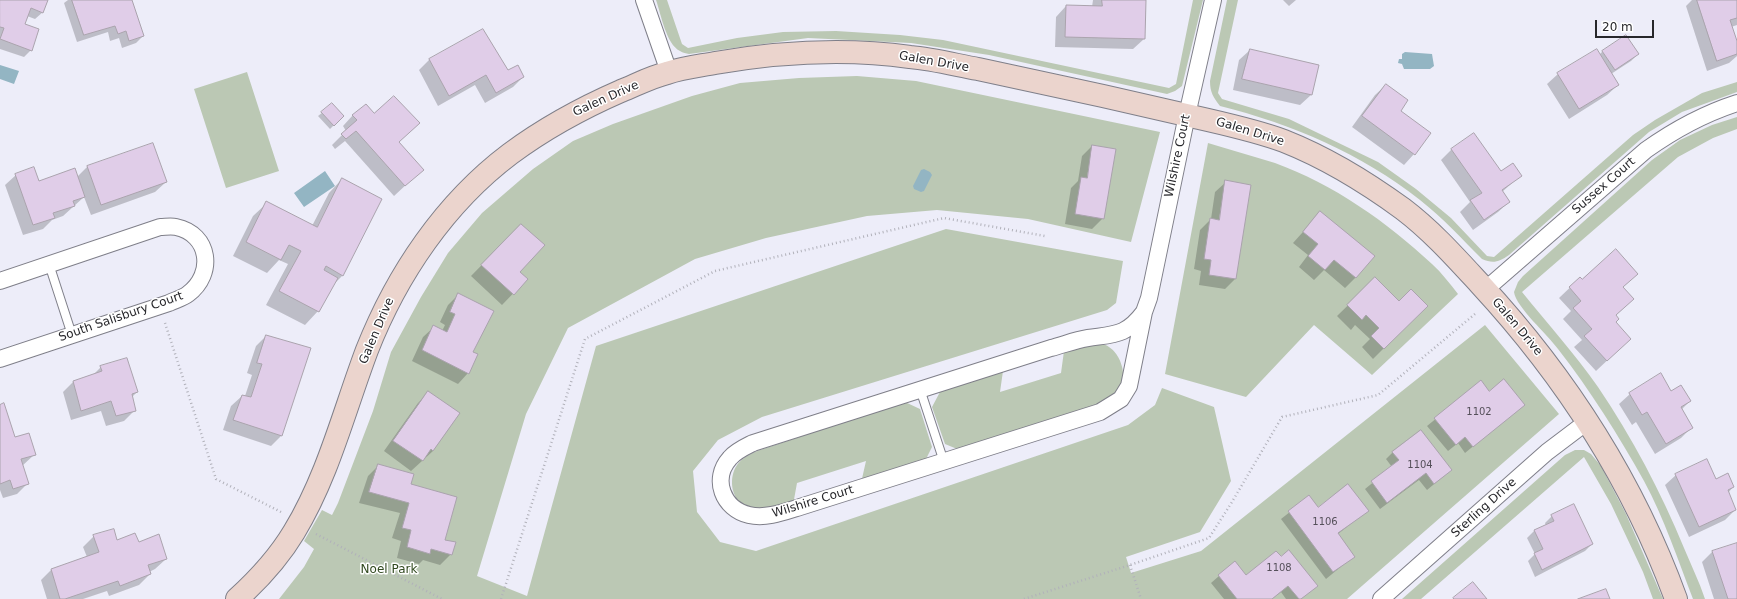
<!DOCTYPE html>
<html>
<head>
<meta charset="utf-8">
<style>
	body { margin:0 }
	#map { position:relative; width:1737px; height:599px; overflow:hidden; background:#ededf9; font-family:"DejaVu Sans",sans-serif }
	canvas { display:block }
	.scale { position:absolute; left:1595px; top:20px; width:59px; height:18px; box-sizing:border-box; border:2px solid #27272b; border-top:0; padding-left:5px; font-size:12px; line-height:14px; white-space:nowrap; color:#27272b; -webkit-text-stroke:3px #fff; paint-order:stroke }
</style>
</head>
<body>
<div id="map">
<canvas width="1737" height="599"></canvas>
<div class="scale">20 m</div>
</div>
<script>
const ctx = document.querySelector('canvas').getContext('2d');
ctx.lineJoin = 'round';
function fill(path, color) { ctx.fillStyle = color; ctx.fill(path, 'evenodd'); }
function strokePath(path, color, width, dash) { ctx.strokeStyle = color; ctx.lineWidth = width; ctx.lineCap = dash ? 'butt' : 'round'; ctx.setLineDash(dash || []); ctx.stroke(path); }
function drawText(font, color, halo, rows, align = 'center') {
  ctx.font = font + ' "DejaVu Sans",sans-serif'; ctx.lineWidth = 3; ctx.setLineDash([]); ctx.textBaseline = 'middle'; ctx.strokeStyle = halo; ctx.fillStyle = color; for (const [text, x, y, turn = 0] of rows) {
    ctx.save(); ctx.translate(x, y); ctx.rotate((+turn || 0) * Math.PI / 180); ctx.textAlign = isNaN(turn) ? turn : align; if (halo) ctx.strokeText(text, 0, 0); ctx.fillText(text, 0, 0); ctx.restore();
  }
}
const green = new Path2D(`
	M656,0H667L682,44L688,48L737,38L783,32L836,31L900,35L943,40L1169,88L1176,84L1193,0H1203L1182,86L1175,91L1167,94L989,55L911,43L808,38L689,54C686,53 683,53 680,51C666,44 661,14 656,0Z
	M1227,0H1238L1218,93L1222,99L1289,119L1378,162L1416,189L1451,218L1487,256L1494,257L1633,135L1655,120L1702,93L1737,82V92L1682,112L1649,132L1509,255C1499,262 1493,264 1482,259C1462,239 1443,218 1420,200C1362,154 1292,124 1220,106C1213,97 1210,92 1210,81Z
	M247,72L279,171L226,188L194,89Z
	M857,76L916,81L1160,132L1131,242L1028,219L937,210L867,216L766,238L695,259L568,328L526,414L477,576L527,596L596,346L946,229L1123,261L1116,303L1107,310L762,417L718,440L693,471L697,512L720,542L756,551L1128,425L1155,405L1162,388L1214,407L1231,481L1200,532L1126,557L1131,573L1201,551L1485,325L1559,414L1347,599H279L304,567L314,549L304,541L322,510L332,515L338,503L373,411L391,352L421,297L448,253L482,213L533,169L573,141L613,124L692,96L740,83L799,78Z
	M1737,117V129L1713,138L1678,157L1522,292C1548,324 1575,354 1598,387C1632,437 1661,492 1684,548C1691,565 1699,581 1705,599H1693C1678,560 1664,518 1644,481C1619,436 1590,390 1558,349C1548,335 1516,307 1514,292L1518,282L1523,276L1652,160L1680,140L1712,125Z
	M1208,143C1230,150 1253,156 1275,163C1333,184 1387,222 1432,264C1442,273 1450,284 1458,294L1372,375L1314,325L1246,397L1165,374Z
	M1101,343C1103,344 1107,345 1109,347C1120,354 1126,372 1122,384C1120,391 1113,396 1109,401L962,451L945,444L932,407L940,392L1003,371L1000,392L1061,373L1064,351Z
	M905,402L920,409L932,447L924,463L861,483L866,461L797,483L793,505C779,509 762,512 747,507C731,501 728,478 737,465C742,458 750,454 757,451Z
	M1575,450H1584L1591,454L1601,466L1626,514L1663,599H1653L1643,572L1611,504L1584,457L1421,599H1402L1565,455Z`);
const water = new Path2D(`
	M1405,52L1432,54L1434,66L1430,69H1404L1402,64L1398,63L1399,59H1402V54Z
	M0,65L19,71L14,84L0,79Z
	M924,169L930,172L932,175L924,191L921,192L914,189L913,186L921,170Z
	M325,171L335,186L304,207L294,193Z`);
const shadow = new Path2D(`
	M0,0H47L43,12L35,19L27,16L24,25L31,50L24,57L0,49Z
	M68,0H131L143,36L136,43L122,48L119,38L110,41L108,32L77,42L64,3Z
	M1093,0H1145L1144,39L1133,49L1055,47L1056,17L1066,6L1092,7Z
	M1283,0H1296L1289,6Z
	M1692,0H1737V25L1731,27L1737,44V56L1729,63L1707,71L1686,6Z
	M483,30L508,71L523,77L513,87L485,103L475,85L438,106L419,70L429,60Z
	M1250,50L1318,65L1311,95L1300,105L1233,90L1239,60Z
	M1603,51L1638,54L1631,61L1611,74L1618,85L1607,95L1569,119L1547,84L1558,74L1599,55Z
	M1386,85L1399,111L1414,154L1404,165L1352,127L1375,95Z
	M332,105L343,116L330,129L318,116Z
	M353,115L398,142L422,170L394,196L345,141L335,149L332,145L346,131L343,126Z
	M1092,146L1103,218L1092,229L1065,224L1071,188L1078,181L1082,156Z
	M1452,149L1500,173L1520,176L1502,192L1509,202L1498,212L1473,230L1460,212L1470,202L1441,160Z
	M88,166L166,182L155,192L91,215L84,197L63,216L52,220L43,229L23,235L5,185L16,175L38,183L77,177Z
	M342,179L381,199L342,276L333,285L318,311L305,325L266,305L288,264L279,260L267,273L233,256L253,216L267,203L312,226L329,193Z
	M1226,182L1235,279L1225,289L1199,285L1201,271L1194,269L1200,230L1211,219L1215,192Z
	M1320,213L1356,277L1345,288L1324,270L1314,280L1299,267L1308,255L1293,243Z
	M521,225L519,272L527,279L502,305L471,276Z
	M1637,273L1622,288L1633,299L1615,316V322L1630,339L1596,371L1574,347L1582,340L1563,319L1571,311L1559,298L1580,278L1582,280Z
	M1375,279L1399,302L1426,306L1373,359L1362,347L1370,339L1355,325L1351,330L1337,316Z
	M458,295L472,352L468,373L458,384L412,361L423,337L434,327L442,331L445,325L440,322L448,305Z
	M266,336L281,436L271,446L223,430L231,406L242,396H245L252,375L247,373L256,346Z
	M101,367L137,392L132,397L135,410L124,421L106,426L101,411L71,420L63,392L73,382L93,375Z
	M1481,382L1489,392L1523,405L1465,453L1458,443L1448,451L1427,426Z
	M1671,392L1690,401L1681,410L1691,428L1681,438L1655,454L1636,422L1632,425L1619,404L1630,394Z
	M428,393L459,414L433,451L411,471L384,451L418,403Z
	M0,406L14,439L35,454L22,466L28,483L17,494L3,498L0,490Z
	M1393,452L1451,470L1427,490L1419,480L1380,509L1365,489L1392,467L1386,459Z
	M379,465L409,485L444,541L451,554L440,565L423,560L419,564L397,558L401,541L392,538L400,513L359,503L368,476Z
	M1676,475L1716,480L1733,487L1728,493L1735,510L1725,520L1689,537L1665,485Z
	M1309,497L1317,508L1367,511L1338,534L1354,556L1326,579L1281,519Z
	M1552,516L1592,544L1585,551L1535,577L1528,561L1535,554L1527,538L1534,531L1546,526L1545,523Z
	M94,536L117,542L138,543L166,559L155,569L149,572L150,574L139,585L109,596L107,591L83,599H47L41,580L51,570L87,557L83,547Z
	M1737,544V599H1714L1702,562L1712,552Z
	M1235,562L1246,576L1316,586L1301,599H1286L1281,592L1272,599H1224L1211,583Z`);
const building = new Path2D(`
	M0,0H48L43,13L31,8L25,24L39,29L32,51L0,39L4,28L0,27Z
	M72,0H132L144,36L129,41L126,31L118,34L115,26L84,35Z
	M1102,0H1146L1145,39L1065,37L1066,5L1102,6Z
	M1697,0H1737V18L1730,20L1737,41V54L1717,61Z
	M483,29L508,70L518,65L524,77L496,93L486,75L449,96L429,59Z
	M1626,35L1639,54L1615,70L1602,51Z
	M1250,49L1319,65L1312,95L1242,79Z
	M1597,49L1619,85L1579,109L1557,73Z
	M1386,84L1408,100L1401,111L1431,133L1415,155L1362,116Z
	M394,96L420,123L399,142L424,170L405,186L356,131L346,139L341,134L357,120L352,115L366,104L374,113Z
	M332,103L344,116L334,126L321,112Z
	M1474,133L1501,171L1513,163L1522,176L1502,190L1510,202L1484,220L1470,200L1482,193L1451,149Z
	M153,143L167,182L101,205L87,166Z
	M1092,145L1116,149L1104,219L1075,214L1081,177L1087,178Z
	M34,167L39,181L75,168L85,197L73,201L75,206L53,213L55,218L33,225L15,174Z
	M342,178L382,199L343,276L326,266L324,270L338,278L319,312L279,291L301,251L289,245L281,260L246,242L266,201L317,227Z
	M1225,180L1251,185L1236,279L1209,275L1211,260L1204,259L1210,218L1219,220Z
	M1320,211L1375,256L1356,278L1334,260L1325,270L1308,256L1318,244L1303,232Z
	M521,224L545,245L520,272L528,279L514,295L481,265Z
	M1616,249L1638,274L1623,287L1634,299L1616,315L1619,319L1616,322L1631,339L1607,361L1584,336L1592,329L1573,308L1581,301L1569,287L1580,277L1582,279Z
	M1375,277L1399,301L1411,289L1428,306L1384,349L1371,336L1379,328L1366,315L1362,320L1347,305Z
	M458,293L494,311L473,352L478,354L469,374L422,350L433,325L447,332L455,314L450,312Z
	M266,335L311,348L282,436L233,420L242,395L251,397L262,364L257,363Z
	M127,358L138,392L132,394L136,411L116,416L111,401L81,411L73,381L102,371L100,366Z
	M1661,373L1671,391L1681,385L1691,401L1681,407L1693,428L1666,444L1647,412L1642,415L1629,393Z
	M1504,379L1525,405L1473,447L1465,437L1456,445L1434,418L1481,380L1489,391Z
	M428,391L460,413L433,451L431,449L423,461L393,441Z
	M4,403L15,437L29,433L36,455L21,459L29,484L13,489L10,480L0,484V405Z
	M1421,430L1452,470L1434,484L1426,473L1387,503L1371,481L1399,460L1392,452Z
	M1707,459L1716,479L1728,473L1734,487L1728,490L1736,510L1699,527L1675,474Z
	M378,464L414,474L411,484L457,497L445,540L456,542L452,555L431,549L430,554L407,547L411,530L402,528L409,503L369,492Z
	M1348,484L1369,511L1338,533L1355,557L1333,572L1288,511L1309,495L1318,507Z
	M1574,504L1593,544L1542,570L1534,553L1543,549L1534,530L1554,521L1551,515Z
	M114,529L117,540L135,533L139,542L159,534L167,559L148,565L151,574L120,586L118,581L65,599H60L51,569L99,552L93,535Z
	M1737,543V599H1728L1712,551Z
	M1289,550L1318,586L1301,599H1299L1288,586L1272,599H1237L1218,575L1235,561L1246,575L1276,551L1281,556Z
	M1473,582L1487,599H1454L1453,598Z
	M1606,589L1610,599H1578Z`);
const path = new Path2D(`
	M165,323L216,479L281,512
	M316,534L442,599
	M1130,565L1141,599
	M501,599L585,339L715,271L944,218L1045,236
	M1024,599L1130,565L1209,538L1232,502L1282,417L1378,395L1475,314`);
const lane = new Path2D(`
	M49,264L72,335
	M920,389L944,462`);
const street = new Path2D(`
	M644,0L669,72
	M0,281L160,227C165,227 171,226 176,227C210,234 215,274 188,294C183,298 175,300 169,303L0,359
	M1485,290L1646,150C1674,130 1703,114 1737,103
	M1144,312L1129,386L1121,399L1100,412L800,507C784,512 766,519 749,515C723,509 711,479 730,458C736,451 745,447 753,443L1051,348C1063,345 1075,340 1088,338C1115,334 1126,336 1144,312Z
	M1144,312L1149,298L1187,115L1213,0
	M1381,599L1547,452L1588,421`);
const secondary = new Path2D(`
	M237,599C259,579 279,557 294,532C328,476 344,411 367,350C397,274 445,203 510,154C545,128 582,108 621,91C636,85 651,77 667,73C682,68 699,66 715,63C779,52 845,48 910,57C933,59 956,65 978,69C1020,78 1061,87 1103,96C1138,104 1173,112 1208,120C1234,126 1260,132 1284,141C1327,158 1366,182 1403,209C1432,231 1456,258 1480,284C1566,377 1633,481 1676,599`);
const numberNames = [
	["1102",1479,412],
	["1104",1420,465],
	["1106",1325,522],
	["1108",1279,568]
];
const streetNames = [
	["Galen Drive",934,62,10],
	["Galen Drive",606,99,-24],
	["Galen Drive",1250,132,17],
	["Wilshire Court",1178,156,-78],
	["Sussex Court",1604,186,-41],
	["South Salisbury Court",121,317,-19],
	["Galen Drive",1517,327,50],
	["Galen Drive",377,331,-67],
	["Wilshire Court",813,502,-17],
	["Sterling Drive",1484,508,-42]
];
const parkNames = [
	["Noel Park",389,570]
];
fill(green, '#bbc8b4');
fill(water, '#93b5c3');
fill(shadow, '#0003');
fill(building, '#e0cde8');
strokePath(building, '#aaa3ad', 1);
strokePath(lane, '#7f7f89', 10);
strokePath(street, '#7f7f89', 18);
strokePath(secondary, '#7f7f89', 24);
strokePath(path, '#b1b1ba', 2.5, [1, 3]);
strokePath(lane, '#fff', 8);
strokePath(street, '#fff', 16);
strokePath(secondary, '#ebd4cd', 22);
drawText('10px', '#55505a', null, numberNames);
drawText('12px', '#27272b', '#fff', streetNames);
drawText('12px', '#31491f', '#fff', parkNames);
</script>
</body>
</html>
